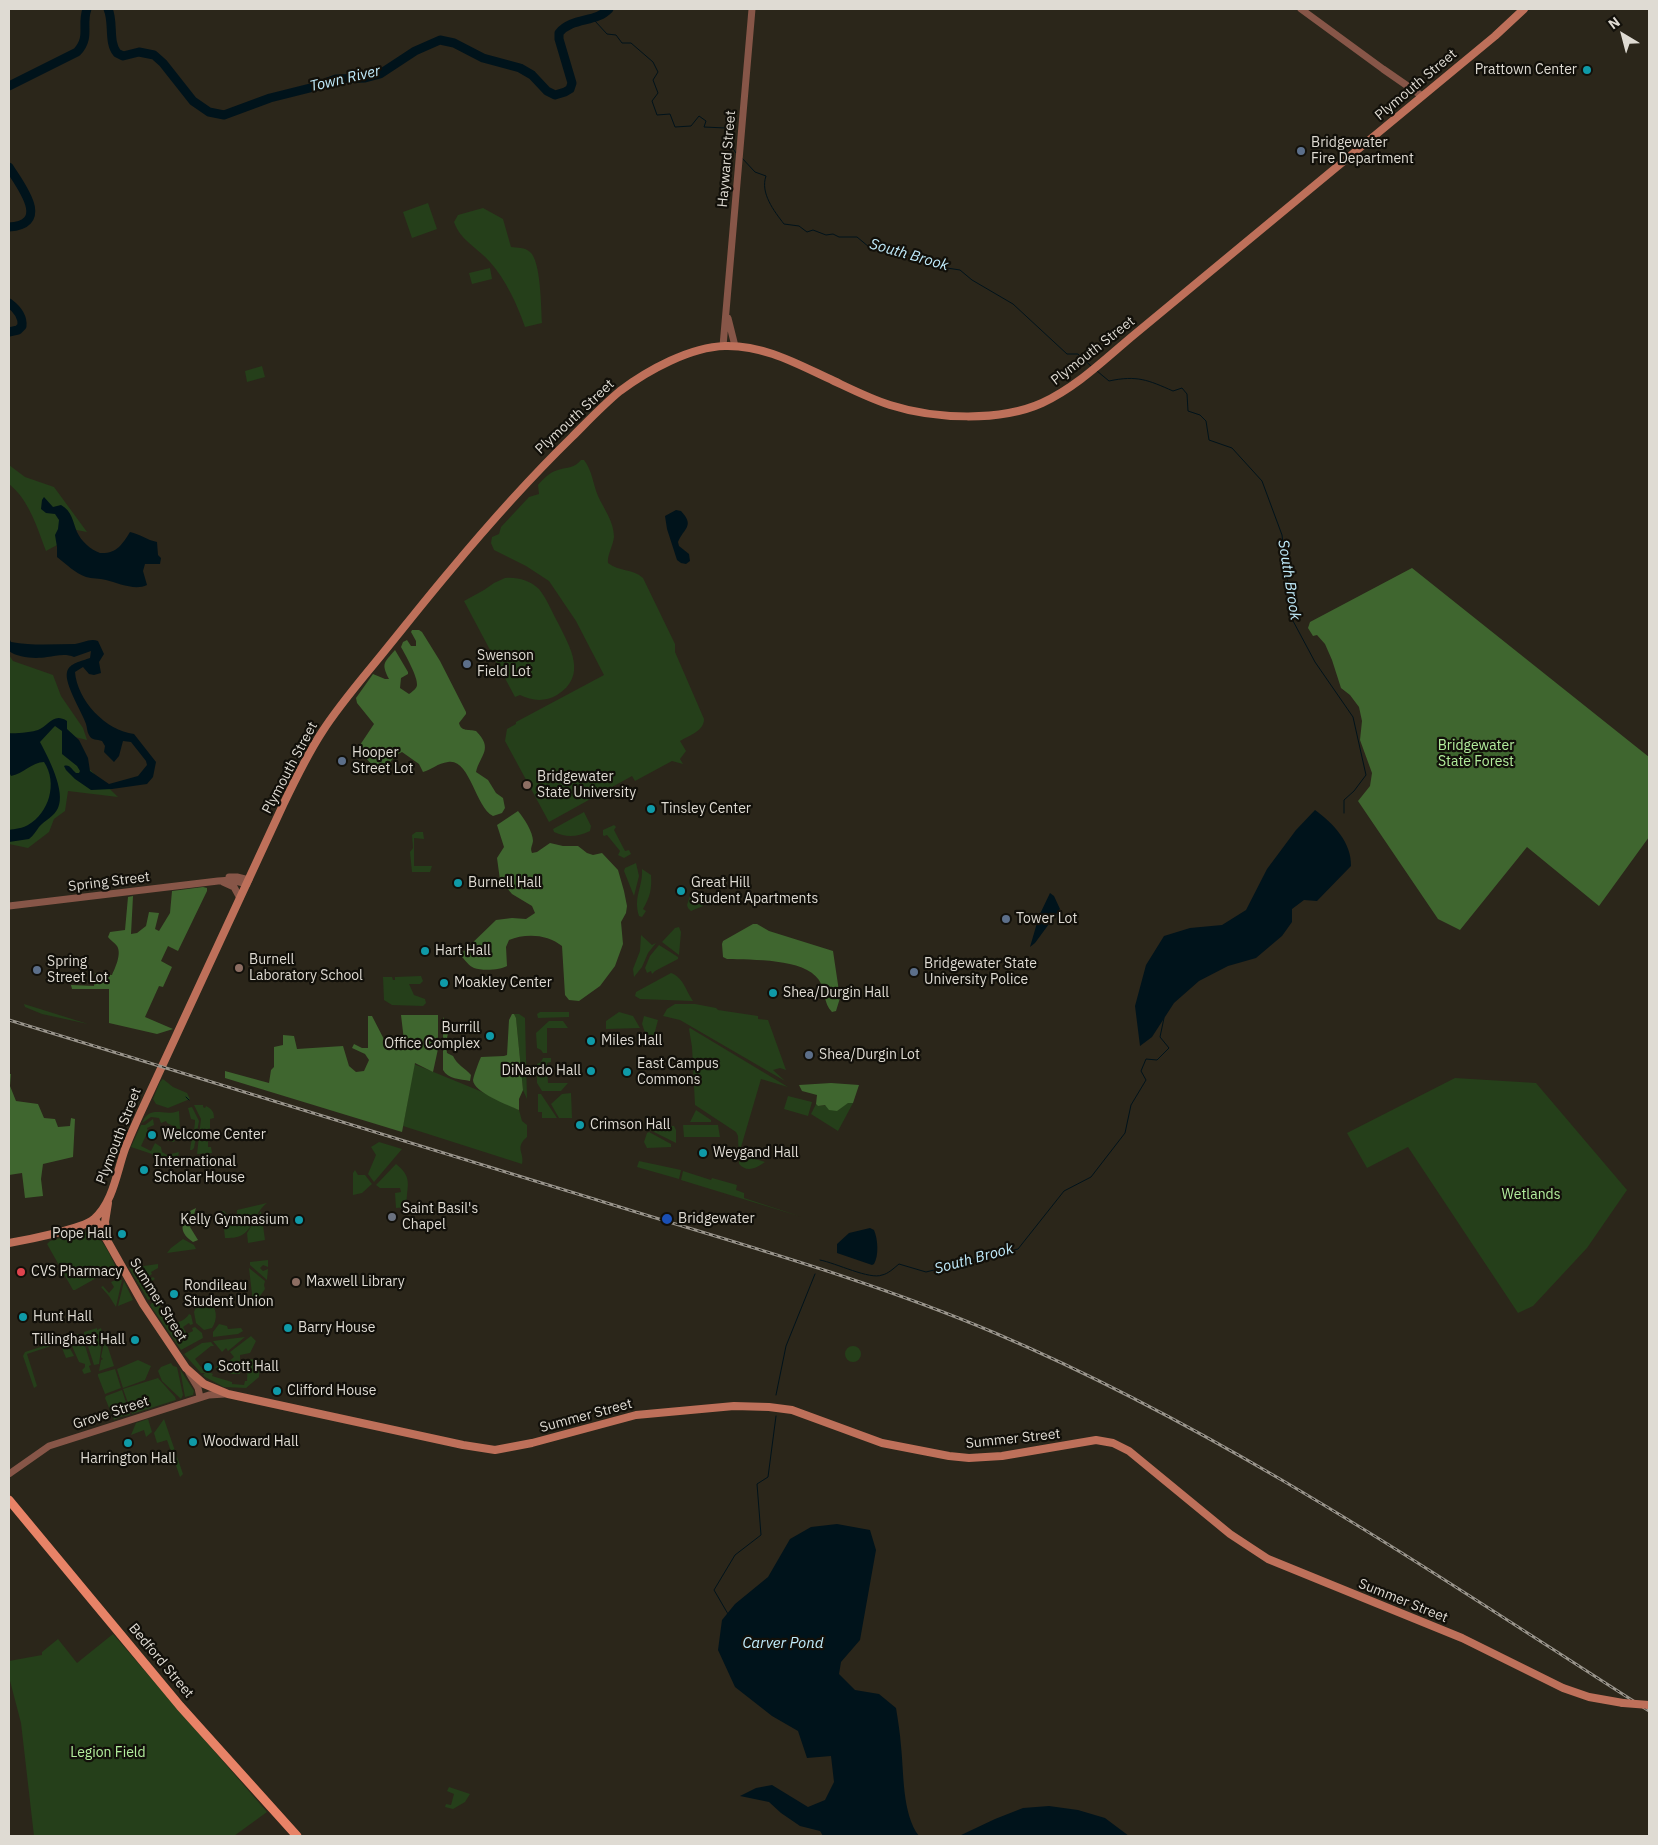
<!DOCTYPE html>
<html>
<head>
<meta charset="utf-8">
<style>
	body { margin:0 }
	#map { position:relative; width:1658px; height:1845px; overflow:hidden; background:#2b261a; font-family:"IBM Plex Sans",sans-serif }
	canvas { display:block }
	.frame { position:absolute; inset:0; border:10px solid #dfdbd3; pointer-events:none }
	.north { position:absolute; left:1598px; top:10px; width:50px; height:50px; -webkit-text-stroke:4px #12100a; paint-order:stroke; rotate:323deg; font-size:14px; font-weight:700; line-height:20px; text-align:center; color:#dfdbd3 }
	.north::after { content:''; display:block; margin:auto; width:18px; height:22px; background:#dfdbd3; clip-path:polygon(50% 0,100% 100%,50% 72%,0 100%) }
</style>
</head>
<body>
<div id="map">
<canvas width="1658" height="1845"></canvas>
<div class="frame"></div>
<div class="north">N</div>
</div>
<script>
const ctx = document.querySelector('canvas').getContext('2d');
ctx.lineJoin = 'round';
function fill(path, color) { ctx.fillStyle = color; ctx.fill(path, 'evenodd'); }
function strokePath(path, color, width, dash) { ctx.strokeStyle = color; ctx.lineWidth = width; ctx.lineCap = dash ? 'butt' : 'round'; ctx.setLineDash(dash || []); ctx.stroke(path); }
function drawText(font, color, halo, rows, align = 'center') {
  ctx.font = font + ' "IBM Plex Sans",sans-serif'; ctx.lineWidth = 4.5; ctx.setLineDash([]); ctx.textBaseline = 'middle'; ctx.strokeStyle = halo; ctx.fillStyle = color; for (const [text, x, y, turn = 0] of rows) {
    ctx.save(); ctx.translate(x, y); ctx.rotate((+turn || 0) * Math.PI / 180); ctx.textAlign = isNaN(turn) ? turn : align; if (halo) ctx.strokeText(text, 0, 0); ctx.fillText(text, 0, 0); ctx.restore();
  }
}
const green = new Path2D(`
	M428,203L437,229L412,238L403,212Z
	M483,208L503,219L511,247C517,248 525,247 530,252C541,261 541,307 542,323L525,327C517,304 506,280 490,262C478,248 460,240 454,222L458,215Z
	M490,268L492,279L472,284L469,273Z
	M262,366L265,377L247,382L245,371Z
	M581,460H584C592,470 593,484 598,496C604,509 614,522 614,537C613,546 607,555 608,563C619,572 632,568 643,578L675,644V652L704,719C704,731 690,735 680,741L686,751L680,759L683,764L672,761L635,781L632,776L549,822L505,741L507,729L516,724V722L604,675L576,621L549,581L526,566L494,550L491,543L492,537L499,534L501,527L529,497L539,494L538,485C543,479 550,472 558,470C567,467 575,468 581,460Z
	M9,465L25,477L54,487L87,532L61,527L57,545L46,551C37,527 29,500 9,484Z
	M505,578C518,577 529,580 539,589C547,599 552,612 558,623C570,647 588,676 557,695C545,702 532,701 520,695L515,697L464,601L484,590L494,583Z
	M9,655L13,661L53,675L61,696L83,728L87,740L75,737L80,760L118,797L68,791L65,811L54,819L49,832L28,848L9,844Z
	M584,812L591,826L590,831C577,837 567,838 554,832L553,829Z
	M614,825L616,827L614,830L625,851L629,850L631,854L624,858L618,855L620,851L607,835L604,836L603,835V830Z
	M416,832H423L424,839L414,838V866H432L430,872H412L410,852L413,848L412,835Z
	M636,863L639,876L634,896L624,871L625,868Z
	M642,869L651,875C652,889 650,897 643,909L646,911L642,917L639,916C633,896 643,888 642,869Z
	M693,891L702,901L703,906L691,911L688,908L687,905L691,893Z
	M679,927L681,932L679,955L662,942L675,928Z
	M641,935L652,945L656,943L648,953L642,967L634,977L633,969L640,951Z
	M659,945L678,957V959L655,971L652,974L651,971L647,973L645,968L650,956Z
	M671,973C683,977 686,991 693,1001L640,999L635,996L636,992Z
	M421,976L423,981L420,984H409L414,995L425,999L426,1003L423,1006L392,1005L384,1000L383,977H392L393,980H395V977Z
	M24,1004L88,1024L42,1014L25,1007Z
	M675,1004H695L716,1008L718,1010L758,1016V1019L768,1020L786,1070L780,1068L773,1070L785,1081L680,1020L663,1016L667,1009Z
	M540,1012H569V1017L538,1018L537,1014Z
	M619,1012L633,1016L640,1028L606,1029V1021Z
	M514,1014H519L525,1018L527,1099L523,1090L516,1018Z
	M644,1016L658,1020L652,1043L650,1046L642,1024Z
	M549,1021H563L568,1028H547V1053H543L541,1050L537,1048L536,1033Z
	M690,1028L788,1087L761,1079L739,1154L765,1162C757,1168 747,1173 739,1164L738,1136L736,1132L695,1105L692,1047L689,1029Z
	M543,1058H551V1062L547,1063L548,1083H568L561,1091H542L537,1083V1064L541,1062Z
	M414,1064L480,1091L519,1110L522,1121L527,1125V1137C514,1148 525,1153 522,1164L403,1126Z
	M1455,1078L1536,1083L1627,1190L1587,1248L1533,1306L1518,1313L1408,1147L1367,1168L1347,1133Z
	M163,1079L173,1087L187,1093L190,1099L168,1108L156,1104L153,1099L160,1082Z
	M571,1093L572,1118H559L551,1104L562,1094Z
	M538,1094H541L557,1118H542V1112H538Z
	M788,1096L812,1102L808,1116L784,1109Z
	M848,1103H853L838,1131L811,1114L816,1104L818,1106Z
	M194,1105H203V1107L205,1108L206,1106C212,1109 214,1112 214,1118L210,1119V1137L208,1138V1147H211L212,1153L197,1154L201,1119Z
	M192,1107L199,1121L194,1148L192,1150H190C191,1140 195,1131 195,1120L191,1119L188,1108Z
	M696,1110L711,1120V1122H690Z
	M179,1111L180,1129L174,1142L165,1140L162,1133L173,1139L177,1128L167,1123L166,1121L161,1123L159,1118L151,1117L142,1123C150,1104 163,1117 179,1111Z
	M153,1119L154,1125L147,1128L148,1131L141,1146L151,1151L155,1143L161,1147L162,1152L167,1155L179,1152L177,1161L152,1156V1154L131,1147L141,1125H145Z
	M683,1125H718L720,1137H684Z
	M651,1126H674L676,1130V1143L650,1130L649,1127Z
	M649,1132L671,1144V1147L647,1148L644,1142L647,1133Z
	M379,1142L402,1149L374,1182L368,1174L376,1155L371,1147Z
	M639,1161L681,1170L679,1179L637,1167Z
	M396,1164C415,1179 405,1187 407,1207L396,1208L395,1193L401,1192L400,1188H380L376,1185Z
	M355,1170L358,1175H365L372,1184L362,1193L353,1195V1173Z
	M683,1171L711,1180L712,1178L737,1185L736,1190L744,1193V1198L802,1217L681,1180Z
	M267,1203C255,1212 253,1229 242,1235C237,1238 230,1238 225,1238L222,1211H224L228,1216L233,1217L237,1214V1210Z
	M261,1211L265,1240L248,1243L247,1233Z
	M81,1232C101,1230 108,1252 116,1267L75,1290H73L47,1244L50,1241Z
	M183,1239L194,1245L196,1249L167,1253L171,1248Z
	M268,1260V1267L263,1265L260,1268L263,1271L268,1269L267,1280L250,1265V1262Z
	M158,1264V1268L151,1272L152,1274L148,1277L149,1279L153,1277L155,1279L147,1284L153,1293L152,1298L148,1300L129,1268Z
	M249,1268L265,1281L264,1285L265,1289L255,1303H253Z
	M118,1279L122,1280L116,1307L109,1296L101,1287L103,1286L109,1293L114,1287L111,1282Z
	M124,1281L133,1300L118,1306Z
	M154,1301C156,1303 159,1304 160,1306C161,1308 161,1311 162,1314C168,1327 183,1324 189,1314L191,1315L193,1324L190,1325L189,1323L183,1327L187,1334L193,1331L192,1328L195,1327L202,1333L203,1338L181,1350L150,1305Z
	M209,1301C217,1308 218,1319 212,1328L204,1330L196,1323L194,1312L198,1302L204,1304Z
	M219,1324L227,1326L228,1329L241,1328L243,1331L238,1334L213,1337V1332Z
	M97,1328V1330L101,1328L103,1335L99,1364L94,1365L84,1334V1332Z
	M78,1334H80L82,1336L91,1365L89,1366L91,1372L84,1374L82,1370L85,1367V1364L79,1362L68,1337Z
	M251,1336L256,1341L250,1353L240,1355V1374H232L215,1368L223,1360L227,1363L234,1357L230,1352Z
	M245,1337L228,1351L226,1348L222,1352L213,1341Z
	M105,1338L114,1366L99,1371L101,1360L103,1359L101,1357Z
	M65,1339L74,1356L66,1358L60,1343L27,1354L37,1386L34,1388L23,1356L25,1352Z
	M211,1342L214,1346H211L195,1359L205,1372L207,1371L213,1374L212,1376L232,1382V1384L244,1385L245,1381H247L248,1359L260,1360L259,1377L246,1388L224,1387L205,1377L203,1375L205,1373H201L184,1354L202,1343Z
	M845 1354a8 8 0 1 1 16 0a8 8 0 1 1-16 0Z
	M138,1360L151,1366L145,1380L123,1388L117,1369Z
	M171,1363L173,1366L177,1367L183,1395L181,1399L162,1381L158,1371L161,1367Z
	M115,1369L121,1388L105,1394L98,1376V1374Z
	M180,1369L194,1391L193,1395L185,1397Z
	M158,1378L175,1397L176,1400L132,1414L123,1389Z
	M122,1390L130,1415L120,1417L114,1420L105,1398L106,1396Z
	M148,1419L152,1432L146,1437L144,1430L131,1435L136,1423Z
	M164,1419L183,1474L180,1477L167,1440L157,1443L154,1433Z
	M113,1634L267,1812L234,1836H34L21,1723L9,1677V1661L42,1655V1652L58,1639L77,1663Z
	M449,1787L470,1794L465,1802L453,1809L445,1807L446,1804L451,1805L454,1794L447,1791Z`);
const forest = new Path2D(`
	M1412,568L1649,757V837L1599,906L1527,847L1460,930L1438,919L1358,801L1370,786L1372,773L1360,740L1362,721L1359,707L1350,695L1341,688L1332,660L1325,644L1317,635L1313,636L1308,628L1310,622Z
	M412,630H419L422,632L440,661L466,712V714L459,723C461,732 469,729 476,731C494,749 480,755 476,772L488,780L496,793L503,798L505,808L502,813L493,816C475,807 470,758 448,762C438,763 431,770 423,772L419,764L402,752L396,755L382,772L373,766L359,750L360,745L374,724L357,703L356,698L373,674L385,679H389C381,663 384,663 395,650L408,672V674L401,678L400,688L409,694C412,692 417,688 417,685C418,677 405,654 401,647L403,642L407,640L411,646H416V641L411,632Z
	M518,811C524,818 533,832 533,841C532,847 530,848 532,853L537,852L550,843L563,846H578L587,853L593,855L602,853L618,870L624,891L627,906L626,913L621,922L623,944L615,966L600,986L579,1001L569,1000L565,995L562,946C548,934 525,933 509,940L506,947L507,966C501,970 482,971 474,968C469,966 466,961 462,957L463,952L496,920L512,918L526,919L535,913L532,906L512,894L500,880L497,858L504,847L497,825Z
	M203,887L207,888V891L178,951L168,946L161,961L172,967L163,987L159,986L145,1017L173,1029L157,1034L109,1023V989H72L71,985L94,986L95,973L112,975C115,968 122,954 117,946C115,943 110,940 108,937L110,932L125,930L128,897L133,896L131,934L137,933L146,926L149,912L159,913L155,929L159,931L170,913L172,891Z
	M753,924H757L769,931L833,951L840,998L836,1011L832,1012C823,1003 826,991 819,980C804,958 752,960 727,959L723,957L722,944L723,941Z
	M512,1014H514L516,1018L523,1090L519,1099V1110C510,1106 473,1092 473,1080C474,1075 479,1061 481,1057L504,1056L507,1055L509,1020Z
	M401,1015H438V1049L433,1072L415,1063L402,1132L225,1078V1071L269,1083L271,1070L274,1067V1047L283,1045V1035L294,1036L297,1049L343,1046L349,1066L356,1072L364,1071L369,1060L365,1054L352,1048L354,1044L362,1048H368V1016H372L389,1049H405Z
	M443,1017L449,1028L446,1043L447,1053L453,1056C457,1065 465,1068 471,1075L470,1081C460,1079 448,1079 443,1070Z
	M9,1074H11L10,1086L16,1101L38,1104L44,1118L55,1119L58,1127L70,1126L71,1118L75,1119L73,1157L43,1164L41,1179L43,1196L25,1198L22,1173L9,1175Z
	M831,1083L859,1085L853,1103H848L837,1111L829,1110L825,1105L818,1106L816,1104L817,1095L802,1091L799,1085Z
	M196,1208L190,1227L198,1240L193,1242C180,1233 181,1227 186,1213Z`);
const water = new Path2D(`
	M44,497L53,507L61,505C72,511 73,522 77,532C81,541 91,550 100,553C116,554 122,545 130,532C140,534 147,540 157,542L158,555L161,558L160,564H145L143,571L147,585C135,591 118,583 106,580C99,578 92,579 86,577C75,573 66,564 57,557V547L55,535L58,529L59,520L55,514L46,513L41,509L42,500Z
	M676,510L681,511C695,526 684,528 678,542L679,546L689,554L690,561L686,564L681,563L677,560L667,529L665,516Z
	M9,638L11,642C33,646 54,644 75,644C83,643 90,638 98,641L104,654L99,662L101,673L94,675L89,674L83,667L75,672C77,700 106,731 134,734L156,762L153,777L147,784L112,789L91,790L75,779L66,770L64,766C70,764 72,770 76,773H79L80,771L77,766L62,754V731L55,726L53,728L40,742C48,757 66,791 58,808C54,817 45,820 39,827C36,831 33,836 29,839L9,842V830C15,829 23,828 28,825C49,813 58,783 44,762C32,762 23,774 11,776L9,772V733C13,734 33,732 38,730C49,726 53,712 67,721V729L79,740L88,758L90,771L109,784L138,776L147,765L146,761L131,742L123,741L119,756L114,762L104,752L105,746L102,741C97,739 92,741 89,735C87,732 87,727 86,724C82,712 64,684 67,672C69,663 82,661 90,658L91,651L74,657C65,653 56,656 47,657C36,659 18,658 9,651Z
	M1315,810C1333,823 1352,843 1351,866L1317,901L1304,900L1292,909V922L1282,936L1256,958L1228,966L1199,981L1174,1003L1152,1037L1140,1046L1135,1006L1146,965L1164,936L1190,928L1222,925L1246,910L1267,869L1296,830Z
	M1050,893L1054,896L1060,909L1035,943L1030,947L1039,916Z
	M870,1228L874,1230C878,1239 879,1256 874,1264L872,1265L837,1253V1244L849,1233Z
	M837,1524L870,1530L876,1550L860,1640L841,1662L839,1674L855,1690L879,1694L896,1708C898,1720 900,1733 901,1746C904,1773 902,1814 919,1836H823L820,1831L800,1826L781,1813L769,1802L740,1796L756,1788L772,1785L808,1807L825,1800L834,1782L831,1756L807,1758L798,1731L772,1716L735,1687L718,1650L722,1620L735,1604L768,1577L790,1539L811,1527Z
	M1049,1806L1078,1810L1105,1818L1129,1836H959L995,1819L1023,1808Z`);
const stream = new Path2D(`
	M594,17L595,21L607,34L616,35L622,43H631L653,62L658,72L653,80L658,93L652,101L657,115L670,114L675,127L691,126L699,116L706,121L704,127L726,128L729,134L728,141L736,153
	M741,157L755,172L766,176C760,193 774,211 784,224L799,226L807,232L813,230L826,235L833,234L839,237H857L869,247L885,248L903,255H911L919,260H930L947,268L960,270L972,280L1013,304L1067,354H1078L1092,367
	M1097,371L1109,381C1137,375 1148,380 1173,391L1182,388L1187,394L1188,411L1200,415L1206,421L1209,440L1232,448L1262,481L1282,535L1292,619L1315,662L1353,717L1366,775L1354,791L1344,800V813
	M186,1097L189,1100
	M820,1260C836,1263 870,1280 882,1275C888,1274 894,1268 899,1264L926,1272L1018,1249L1064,1191L1091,1177L1125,1133L1131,1105L1146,1080L1141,1071L1146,1059L1157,1060L1169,1048L1160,1037L1164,1018
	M776,1395L786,1346L815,1274
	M728,1614L714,1590L735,1555L761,1535L757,1484L768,1477L776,1416`);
const river = new Path2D(`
	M108,9C114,22 108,42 117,53L123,56L139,52L154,55L163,63L193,101L209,112L224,115L270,98L314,87L336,79L365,78L380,74L415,51L440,40L454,43L483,58L520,68L532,75L547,91L555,95L565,92L570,89L572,83L559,39V33C572,17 596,23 609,9
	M9,86L77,52C91,37 81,25 87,9
	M9,167C20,185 52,224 9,227
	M9,303C17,309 23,316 22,326L18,330L9,332`);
const tertiary = new Path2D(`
	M1301,9L1383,69L1422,96
	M728,318L735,346
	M723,346L752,9
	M229,877H237L249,880
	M223,882L234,887L240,898
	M9,906L218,881L232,880L247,884
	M189,1373L198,1388L200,1397
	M9,1474L49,1446L209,1395L225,1394`);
const secondary = new Path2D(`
	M95,1219L143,1304L186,1368L204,1384L228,1394L463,1445L495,1450L532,1443L636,1415L734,1406L769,1407L792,1410L882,1443L949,1456L969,1458L1002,1456L1096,1440L1113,1443L1129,1451L1230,1534L1268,1559L1462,1638L1563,1688L1589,1697L1623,1703
	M107,1236L105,1222L108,1203
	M9,1243C26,1240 83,1229 94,1219C113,1203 117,1171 125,1149C131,1133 138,1118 145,1103L283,805C295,780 307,755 322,732C340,704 362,679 383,653C405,626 427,598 449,572C488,525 528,480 572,437C588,421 603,405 620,391C648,370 690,347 725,346C765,345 799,365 834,381C853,390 871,399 890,405C934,419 1000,422 1042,403C1077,387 1106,358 1135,334L1495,36L1524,9`);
const primary = new Path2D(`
	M9,1500L180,1706L297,1836`);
const rail = new Path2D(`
	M9,1020C204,1079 399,1140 594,1199C728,1241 866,1278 995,1333C1227,1432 1437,1576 1649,1711`);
const secondaryBridge = new Path2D(`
	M1623,1703L1649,1705`);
const markers = [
	[1587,70,5,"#0f9aa8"],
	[1301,151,5,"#5c6f8a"],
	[467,664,5,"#5c6f8a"],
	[342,761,5,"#5c6f8a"],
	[527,785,5,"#8d6e63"],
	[651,809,5,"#0f9aa8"],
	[458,883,5,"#0f9aa8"],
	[681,891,5,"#0f9aa8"],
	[1006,919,5,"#5c6f8a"],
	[425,951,5,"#0f9aa8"],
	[239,968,5,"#8d6e63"],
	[37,970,5,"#5c6f8a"],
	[914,972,5,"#5c6f8a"],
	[444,983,5,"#0f9aa8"],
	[773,993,5,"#0f9aa8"],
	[490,1036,5,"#0f9aa8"],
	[591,1041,5,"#0f9aa8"],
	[809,1055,5,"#5c6f8a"],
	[591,1071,5,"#0f9aa8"],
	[627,1072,5,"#0f9aa8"],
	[580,1125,5,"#0f9aa8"],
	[152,1135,5,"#0f9aa8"],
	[703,1153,5,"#0f9aa8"],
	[144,1170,5,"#0f9aa8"],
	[392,1217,5,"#6b7280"],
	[667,1219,6,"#1a4fb4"],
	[299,1220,5,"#0f9aa8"],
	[122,1234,5,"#0f9aa8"],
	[21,1272,5,"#e0444e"],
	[296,1282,5,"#8d6e63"],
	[174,1294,5,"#0f9aa8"],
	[23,1317,5,"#0f9aa8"],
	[288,1328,5,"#0f9aa8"],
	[135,1340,5,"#0f9aa8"],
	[208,1367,5,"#0f9aa8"],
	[277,1391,5,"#0f9aa8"],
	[193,1442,5,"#0f9aa8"],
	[128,1443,5,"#0f9aa8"]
];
const poiNames = [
	["Prattown Center",1577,70,"right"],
	["Bridgewater",1311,143],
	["Fire Department",1311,159],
	["Swenson",477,656],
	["Field Lot",477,672],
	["Hooper",352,753],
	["Street Lot",352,769],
	["Bridgewater",537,777],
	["State University",537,793],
	["Tinsley Center",661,809],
	["Burnell Hall",468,883],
	["Great Hill",691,883],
	["Student Apartments",691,899],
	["Tower Lot",1016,919],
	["Hart Hall",435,951],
	["Burnell",249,960],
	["Laboratory School",249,976],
	["Spring",47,962],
	["Street Lot",47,978],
	["Bridgewater State",924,964],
	["University Police",924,980],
	["Moakley Center",454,983],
	["Shea/Durgin Hall",783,993],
	["Burrill",480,1028,"right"],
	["Office Complex",480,1044,"right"],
	["Miles Hall",601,1041],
	["Shea/Durgin Lot",819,1055],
	["East Campus",637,1064],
	["Commons",637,1080],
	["DiNardo Hall",581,1071,"right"],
	["Crimson Hall",590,1125],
	["Welcome Center",162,1135],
	["Weygand Hall",713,1153],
	["International",154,1162],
	["Scholar House",154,1178],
	["Saint Basil's",402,1209],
	["Chapel",402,1225],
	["Bridgewater",678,1219],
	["Kelly Gymnasium",289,1220,"right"],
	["Pope Hall",112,1234,"right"],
	["CVS Pharmacy",31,1272],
	["Maxwell Library",306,1282],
	["Rondileau",184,1286],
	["Student Union",184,1302],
	["Hunt Hall",33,1317],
	["Barry House",298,1328],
	["Tillinghast Hall",125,1340,"right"],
	["Scott Hall",218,1367],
	["Clifford House",287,1391],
	["Woodward Hall",203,1442],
	["Harrington Hall",128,1459,"center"]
];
const streetNames = [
	["Plymouth Street",1416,85,-40],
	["Hayward Street",727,159,-85],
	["Plymouth Street",1093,351,-38],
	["Plymouth Street",575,417,-43],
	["Plymouth Street",290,768,-62],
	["Spring Street",109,882,-7],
	["Plymouth Street",119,1136,-69],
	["Summer Street",158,1300,58],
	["Grove Street",111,1413,-18],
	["Summer Street",586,1416,-15],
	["Summer Street",1013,1439,-6],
	["Summer Street",1403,1601,22],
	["Bedford Street",161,1661,50]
];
const parkNames = [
	["Bridgewater",1476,746],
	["State Forest",1476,762],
	["Wetlands",1531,1195],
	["Legion Field",108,1753]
];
const waterNames = [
	["Town River",345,79,-13],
	["South Brook",909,255,16],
	["South Brook",1289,580,81],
	["South Brook",974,1259,-15],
	["Carver Pond",783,1644]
];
fill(green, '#253f1a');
fill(forest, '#3f662f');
fill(water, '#00131b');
strokePath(stream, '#00131b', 1);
strokePath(river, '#00131b', 9);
strokePath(tertiary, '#875648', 7);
strokePath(secondary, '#be705a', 8);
strokePath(primary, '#e88367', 9);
strokePath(rail, '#99948b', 3);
strokePath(rail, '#12100a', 1, [4]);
strokePath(secondaryBridge, '#be705a', 8);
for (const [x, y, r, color] of markers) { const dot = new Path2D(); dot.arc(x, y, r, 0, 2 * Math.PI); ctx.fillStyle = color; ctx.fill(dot); strokePath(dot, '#12100a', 2); }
drawText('14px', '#dfdbd3', '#12100a', poiNames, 'left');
drawText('14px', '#dfdbd3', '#12100a', streetNames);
drawText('14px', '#b3ee9d', '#12100a', parkNames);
drawText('italic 15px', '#c0ebfb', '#12100a', waterNames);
</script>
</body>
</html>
